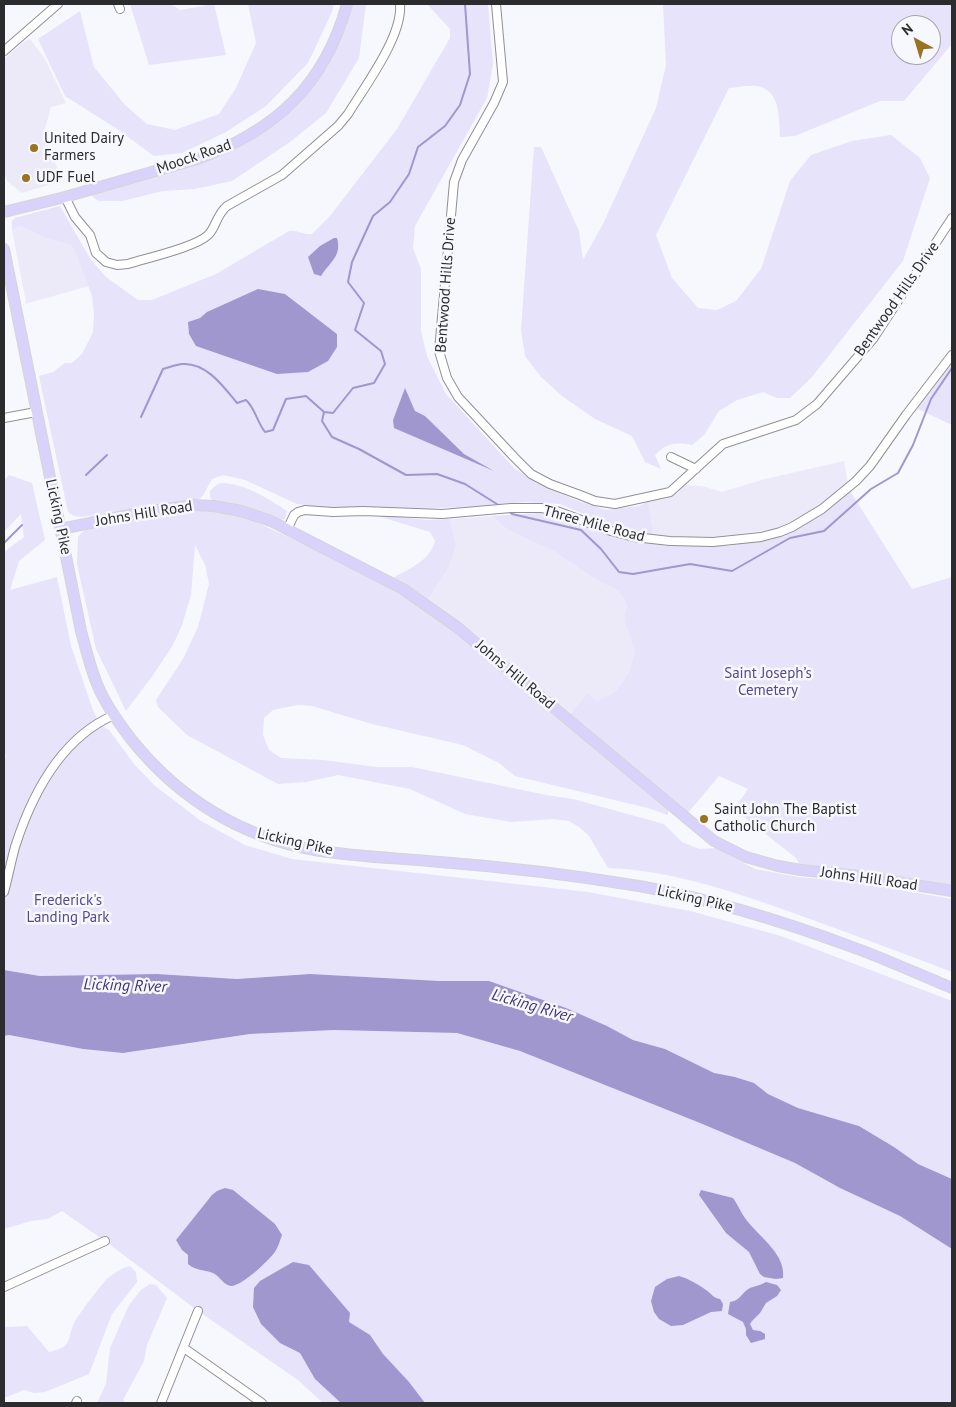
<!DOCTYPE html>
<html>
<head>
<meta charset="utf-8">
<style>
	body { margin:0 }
	#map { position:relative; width:956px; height:1407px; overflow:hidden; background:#f7f7fe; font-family:"PT Sans",sans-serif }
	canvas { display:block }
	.frame { position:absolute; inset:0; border:5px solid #2c2c2e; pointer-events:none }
	.north { position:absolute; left:891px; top:15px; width:50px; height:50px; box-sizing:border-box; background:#f7f7fe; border:1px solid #a6a6ab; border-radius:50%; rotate:321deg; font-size:14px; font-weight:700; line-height:20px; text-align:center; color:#2c2c2e }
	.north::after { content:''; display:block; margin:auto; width:18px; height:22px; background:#9b721f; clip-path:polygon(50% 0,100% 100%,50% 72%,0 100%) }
</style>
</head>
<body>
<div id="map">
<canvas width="956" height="1407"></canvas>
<div class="frame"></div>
<div class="north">N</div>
</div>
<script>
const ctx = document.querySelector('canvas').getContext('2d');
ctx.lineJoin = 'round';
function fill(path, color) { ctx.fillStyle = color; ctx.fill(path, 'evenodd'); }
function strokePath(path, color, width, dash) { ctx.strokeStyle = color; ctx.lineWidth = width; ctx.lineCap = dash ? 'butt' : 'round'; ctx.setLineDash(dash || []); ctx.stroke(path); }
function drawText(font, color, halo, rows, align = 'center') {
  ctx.font = font + ' "PT Sans",sans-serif'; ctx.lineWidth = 5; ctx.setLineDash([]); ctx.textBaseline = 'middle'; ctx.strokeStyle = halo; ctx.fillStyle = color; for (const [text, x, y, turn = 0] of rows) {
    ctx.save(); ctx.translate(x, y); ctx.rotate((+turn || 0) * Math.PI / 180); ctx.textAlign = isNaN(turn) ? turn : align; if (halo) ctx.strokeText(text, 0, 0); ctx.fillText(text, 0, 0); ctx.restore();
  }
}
const built = new Path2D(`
	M30,39L45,59L66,103L51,107L43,136L46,139L60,175L58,182L22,193L7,181L4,172V59L25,41Z
	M21,226L43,237L70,245L75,251L89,286L25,304L26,302L12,230Z
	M844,461L848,484L818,508L776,529L710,538L653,535L649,501L677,494L684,485L702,486L722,492L765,479Z
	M492,516L508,530L555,552L598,581L619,591L627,605L624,620L635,652L628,674L615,692L570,715L481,638L427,601L449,567L456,546L450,519Z`);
const green = new Path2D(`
	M130,4H171L180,10L214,4L226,55L149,65Z
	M248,4H334L332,12L308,63L266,106L226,132L182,153L154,156L117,129L65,96L38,39L80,11L94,67L125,105L147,124L175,130L219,114L236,88L256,43Z
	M350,4H366L359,58L326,113L290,142L232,181L195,189L163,191L122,201H98L89,193L225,152L258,135L282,118L307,92L332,56L346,27Z
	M427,4H488L493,64L487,98L415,226L413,248L421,269V331L427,356L446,394L514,468L536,483L578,501L606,510L639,506L649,501L653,535L621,530L560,504L526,502L463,507L412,509L317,507L297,504L245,480L223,475L212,479L202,497L195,501L82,517L74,516L68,512L39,376L53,372L65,363H72L82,354L93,332L94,315L92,296L75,251L70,245L43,237L21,226L12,230V221L15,218L60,206L91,260L106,277L138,300H152L216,274L289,231C298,230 303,235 312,234L330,216L397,129L450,38V29ZM258,290L285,294L337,334L188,322L200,318ZM405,389L415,411L425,416L464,454L488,468L393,420Z
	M663,4H952V44L904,101H880L795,136L780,137C779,120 781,94 761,87C752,84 738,87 729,88L656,235L672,278L698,308L717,310L736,301L761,269L790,181L811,155L852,141L891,135L920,158L930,178L903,261L812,377L790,398H777L763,392L737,400L719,411L704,435L692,445C676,442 667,443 655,455L661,469L645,462L632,436L595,419L562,396L541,377L525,356L521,330L534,147H541L579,231L583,260L603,224L656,108L666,65ZM901,25H931V55H901Z
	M952,360V425L916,408Z
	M9,475L32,483L45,540L19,561L10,590L57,577L71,646L94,713L102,726L109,730L134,764L154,785L201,821L245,845L292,859L588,892L690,911L781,936L952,1001V1179L918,1164L894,1147L859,1126L798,1108L768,1094L754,1083L735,1077L714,1074L665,1049L633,1040L607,1026L566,1008L489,981H440L310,974L237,979L157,974L40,976L4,970V760L6,756L4,751V552L24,537L21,514L4,532V480Z
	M221,483C246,484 267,498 287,511L285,519L280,520L243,507L213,501L210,497V491L215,486Z
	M850,491L912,589L952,577V886L852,870L800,865L796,858L734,809L748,789L719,776L687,814L570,715L587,694L597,701L615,692L628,674L635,652L624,620L627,605L619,591L598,581L555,552L508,530L492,516L541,513L622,537L668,546H729L766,539L802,526L837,503Z
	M194,510L215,511L245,517L312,548L402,594L468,641L668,809V815L648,808L515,776L499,763L463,745L372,724L312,706L298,705L273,710L264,718L263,735L269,750L281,758L323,760L377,767H412L546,795L573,799L664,824L682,842L699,849L716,848L755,869L799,877L855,882L952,899V972C898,951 843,931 788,911C727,890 674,871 608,868L589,836L579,827L569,821L553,819L511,822L465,814L410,789L338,775L306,782L278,784L187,735L158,707L156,700L183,659L198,627L209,584L205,565L195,545L191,595L182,625L173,645L153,675L126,711L96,649L77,564L78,537L82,532L89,528L166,512Z
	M371,514L428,520L450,519L456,546L449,567L427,601L393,578C409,569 431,560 435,541L430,532Z
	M334,1030L457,1033L520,1051L700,1123L795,1163L840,1188L900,1216L952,1249V1403H323L298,1380L198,1311L105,1241L62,1211L48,1219L31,1221L4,1229V1036L9,1035L83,1049L123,1053L250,1034Z
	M130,1266L136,1272L137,1282L112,1314L89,1374L45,1392L34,1393L24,1390L4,1398V1327L27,1326L49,1352C73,1346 66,1342 74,1323C78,1315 103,1282 109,1277C116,1272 122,1268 130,1266Z
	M150,1284L156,1285L167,1298L147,1345L144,1361L123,1400L125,1403H97L106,1384L110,1348L129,1305L141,1290Z`);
const water = new Path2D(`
	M334,238H337C342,256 330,262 321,276L314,274L308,257L320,246Z
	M258,289L285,294L337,334V347L328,361L308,372L277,374L196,346L189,334L188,322L200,318L207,312Z
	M405,388L415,411L425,416L464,454L494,471L394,428L393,420Z
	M4,970L40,976L157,974L237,979L310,974L440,981H489L566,1008L607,1026L633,1040L665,1049L714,1073L735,1077L754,1083L768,1094L798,1108L859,1126L894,1147L918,1164L952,1179V1249L900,1216L840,1188L795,1163L700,1123L520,1051L457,1033L334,1030L250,1034L123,1053L83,1049L9,1035L4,1036Z
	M225,1188L233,1190L275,1224L282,1235C280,1240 279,1245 276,1250C271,1259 242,1286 231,1286C223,1285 220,1276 213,1273C203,1269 196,1271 188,1264V1255L182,1250L176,1240L212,1195L217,1191Z
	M701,1190L733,1198C738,1205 742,1215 748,1222C761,1238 786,1255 783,1278L776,1279L764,1277L760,1274L749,1252L726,1233L699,1195Z
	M293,1262L309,1265L350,1313L349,1322L370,1335L383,1354L409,1382L425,1403H341L315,1379L300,1353L280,1343L261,1324L253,1307L254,1288L260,1281Z
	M679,1276C689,1279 698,1284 706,1290C712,1294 713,1298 720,1299L723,1304L722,1311L711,1312L683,1325L671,1326L659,1319L654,1312L651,1301L655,1287L667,1279Z
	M766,1282L777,1285L781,1290L777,1296L766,1303L760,1313L752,1321L750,1324L753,1330L760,1331L765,1334V1339L751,1343L746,1335V1329L743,1322L728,1314L730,1302C740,1301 742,1292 750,1288C755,1286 761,1285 766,1282Z`);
const stream = new Path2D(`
	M324,412L333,413L353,388L374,383L385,364L381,351L355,330L364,303L348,282L352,262L373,216L390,202L409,174L418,147L445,126L460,105L470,74L465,4
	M141,417L163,369C169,367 175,365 182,364C206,362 223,386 237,403L246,400C255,408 257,422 265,432L273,430L286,399L306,396L324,412L322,421L332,437L359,449L406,475L437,474L465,484L500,506
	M86,475L107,455
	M508,511L512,514L581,530L601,549L619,572L633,574L690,564L732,571L790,538L824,531L871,489L898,473L913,445L931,399L952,368
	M4,543L22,525`);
const minor = new Path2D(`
	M118,4L120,9
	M496,4L503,82L494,103L462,160L454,182L439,351L447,378L458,397L514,457L531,474L550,484L580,495L595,501L615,504L670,492L723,444L796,420L817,404L873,339L952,218
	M4,51L58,4
	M65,197L75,217L90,235L96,253L106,262L117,265L128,264C147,258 196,247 208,235C216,228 216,215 227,206L282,175L338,126L348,114C365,86 403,36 400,4
	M4,418L36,412
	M671,457L696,469
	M287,530L294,515L298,512L305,510L333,512L363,511L442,514L511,508H541L554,510L611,531L634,537L670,541L713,542L761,537L780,532L792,527L822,509L856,481L870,466L906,415L952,355
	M4,892C8,877 11,862 15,847C32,794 61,738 114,715
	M4,1287L105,1241
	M184,1348L262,1403
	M76,1403L77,1401
	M161,1403L198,1311`);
const major = new Path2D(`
	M4,212L65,197L197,159C275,131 325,85 347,4
	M4,249L81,631C86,649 90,667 97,684C105,704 118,722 131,739C178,798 241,837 315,850C356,857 399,858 440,862C506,867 573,875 639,886C712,899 785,922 855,948C888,960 920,975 952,988
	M61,529L144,512L194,505L214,506L241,511L271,521L403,589L457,627L714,841L746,857L778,866L801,870L859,876L952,891`);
const markers = [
	[34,148,5,"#9b721f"],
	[26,178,5,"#9b721f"],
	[704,819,5,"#9b721f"]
];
const poiNames = [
	["United Dairy",44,139],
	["Farmers",44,156],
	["UDF Fuel",36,178],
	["Saint John The Baptist",714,810],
	["Catholic Church",714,827]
];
const streetNames = [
	["Moock Road",194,157,-19],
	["Bentwood Hills Drive",446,285,-86],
	["Bentwood Hills Drive",897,299,-55],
	["Johns Hill Road",144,514,-9],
	["Licking Pike",58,517,78],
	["Three Mile Road",594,524,15],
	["Johns Hill Road",515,675,40],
	["Licking Pike",295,842,13],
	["Johns Hill Road",869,879,8],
	["Licking Pike",695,899,13]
];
const parkNames = [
	["Saint Joseph’s",768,674],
	["Cemetery",768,691],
	["Frederick's",68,901],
	["Landing Park",68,918]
];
const waterNames = [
	["Licking River",125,986,2],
	["Licking River",532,1006,16]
];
fill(built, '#eceaf9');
fill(green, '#e6e3fb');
fill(water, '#9f97ce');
strokePath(stream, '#9f97ce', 2);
strokePath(minor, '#909096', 10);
strokePath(major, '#d5d5d5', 12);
strokePath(minor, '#fff', 8);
strokePath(major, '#d9d3fb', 10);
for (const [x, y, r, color] of markers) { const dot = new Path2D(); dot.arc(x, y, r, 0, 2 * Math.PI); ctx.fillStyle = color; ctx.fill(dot); strokePath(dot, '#f7f7fe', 2); }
drawText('15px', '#2c2c2e', '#f7f7fe', poiNames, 'left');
drawText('15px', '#2c2c2e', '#f7f7fe', streetNames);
drawText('15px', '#56488d', '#f7f7fe', parkNames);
drawText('italic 16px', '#413274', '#f7f7fe', waterNames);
</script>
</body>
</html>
